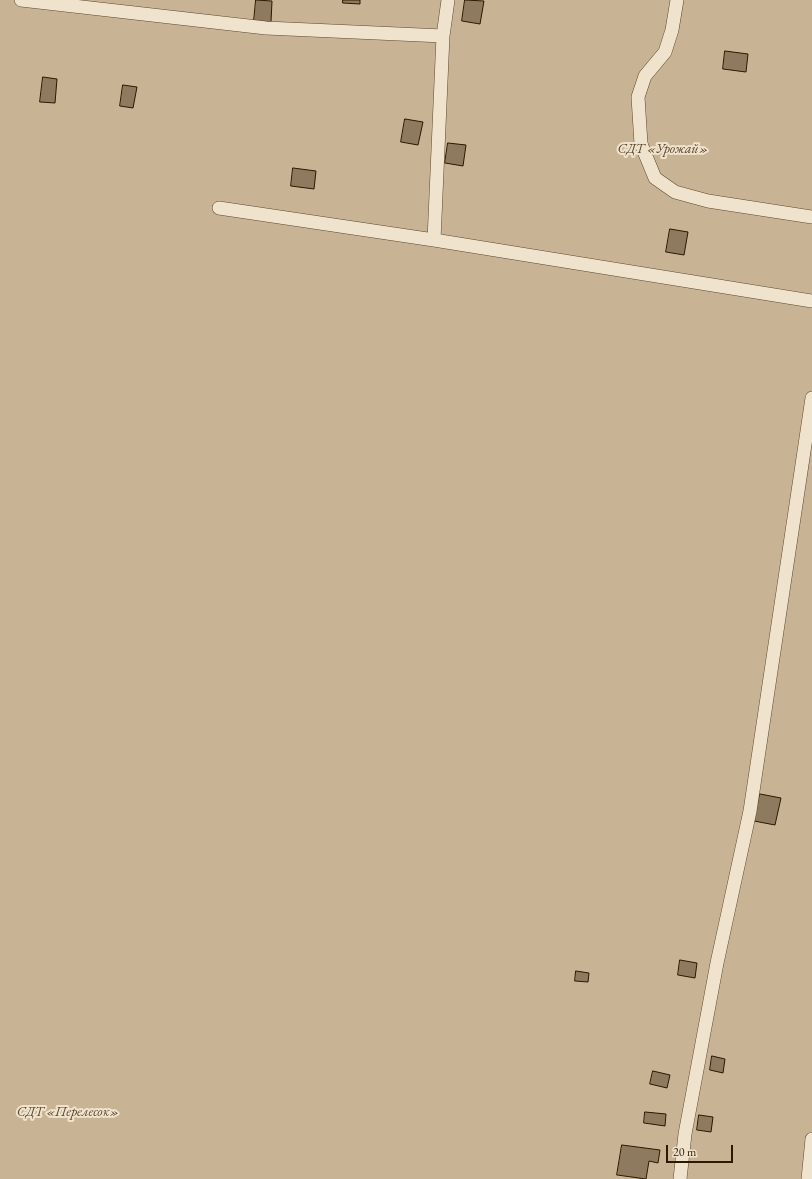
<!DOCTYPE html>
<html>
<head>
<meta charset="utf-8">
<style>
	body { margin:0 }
	#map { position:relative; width:812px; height:1179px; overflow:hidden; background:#e8d4b4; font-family:"EB Garamond",serif }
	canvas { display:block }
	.scale { position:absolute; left:666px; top:1145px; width:67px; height:18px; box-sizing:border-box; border:2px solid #2d1800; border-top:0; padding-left:5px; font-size:12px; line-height:14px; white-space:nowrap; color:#2d1800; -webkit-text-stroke:3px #f0e3ce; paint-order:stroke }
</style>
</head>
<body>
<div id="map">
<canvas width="812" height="1179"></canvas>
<div class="scale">20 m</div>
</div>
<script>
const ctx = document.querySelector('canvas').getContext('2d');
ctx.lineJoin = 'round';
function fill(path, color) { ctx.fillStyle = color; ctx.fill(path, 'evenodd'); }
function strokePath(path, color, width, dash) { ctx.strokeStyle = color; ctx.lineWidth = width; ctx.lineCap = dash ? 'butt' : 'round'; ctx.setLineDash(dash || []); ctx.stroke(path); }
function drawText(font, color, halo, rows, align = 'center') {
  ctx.font = font + ' "EB Garamond",serif'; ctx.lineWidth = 4; ctx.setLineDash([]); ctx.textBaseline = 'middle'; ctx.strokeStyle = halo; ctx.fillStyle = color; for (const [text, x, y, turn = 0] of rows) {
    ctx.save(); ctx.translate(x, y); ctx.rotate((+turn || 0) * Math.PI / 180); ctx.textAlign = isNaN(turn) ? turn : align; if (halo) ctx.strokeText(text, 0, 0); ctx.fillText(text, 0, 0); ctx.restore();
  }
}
const green = new Path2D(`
	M0,0H812V1179H0Z`);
const building = new Path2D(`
	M256,0L272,1L271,22L254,21Z
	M343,0H360V4L343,3Z
	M465,0L484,1L480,24L462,21Z
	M725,51L748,54L746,72L723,69Z
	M43,77L57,79L55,103L40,102Z
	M123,85L137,87L133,108L120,106Z
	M405,119L423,122L418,145L401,142Z
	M448,143L466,145L463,166L445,163Z
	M293,168L316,171L314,189L291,186Z
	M670,229L688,232L684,255L666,252Z
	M760,794L781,798L775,825L754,821Z
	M680,960L697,963L695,978L678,975Z
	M576,971L589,973L588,982L575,981Z
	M712,1056L725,1059L723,1073L710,1070Z
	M653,1071L670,1075L667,1088L650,1084Z
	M645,1112L666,1114L665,1126L644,1123Z
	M699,1115L713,1117L711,1132L697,1130Z
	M622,1145L660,1150L658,1163L649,1161L646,1179L617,1175Z`);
const service = new Path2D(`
	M21,0L266,28L443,36
	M677,0L672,30L665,52L645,76L638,97L641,144L655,178L675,192L708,201L812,217
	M219,208L434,240L812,301
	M434,240L443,36L448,0
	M680,1179L685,1134L717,963L750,811L812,398
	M808,1179L812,1139`);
const parkNames = [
	["СДТ «Урожай»",663,149],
	["СДТ «Перелесок»",68,1112]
];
fill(green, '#c8b495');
fill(building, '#8e7a5e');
strokePath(building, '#2d1800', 1);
strokePath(service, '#5c472d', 14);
strokePath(service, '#f0e3ce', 13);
drawText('italic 14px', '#5c472d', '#f0e3ce', parkNames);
</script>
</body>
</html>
